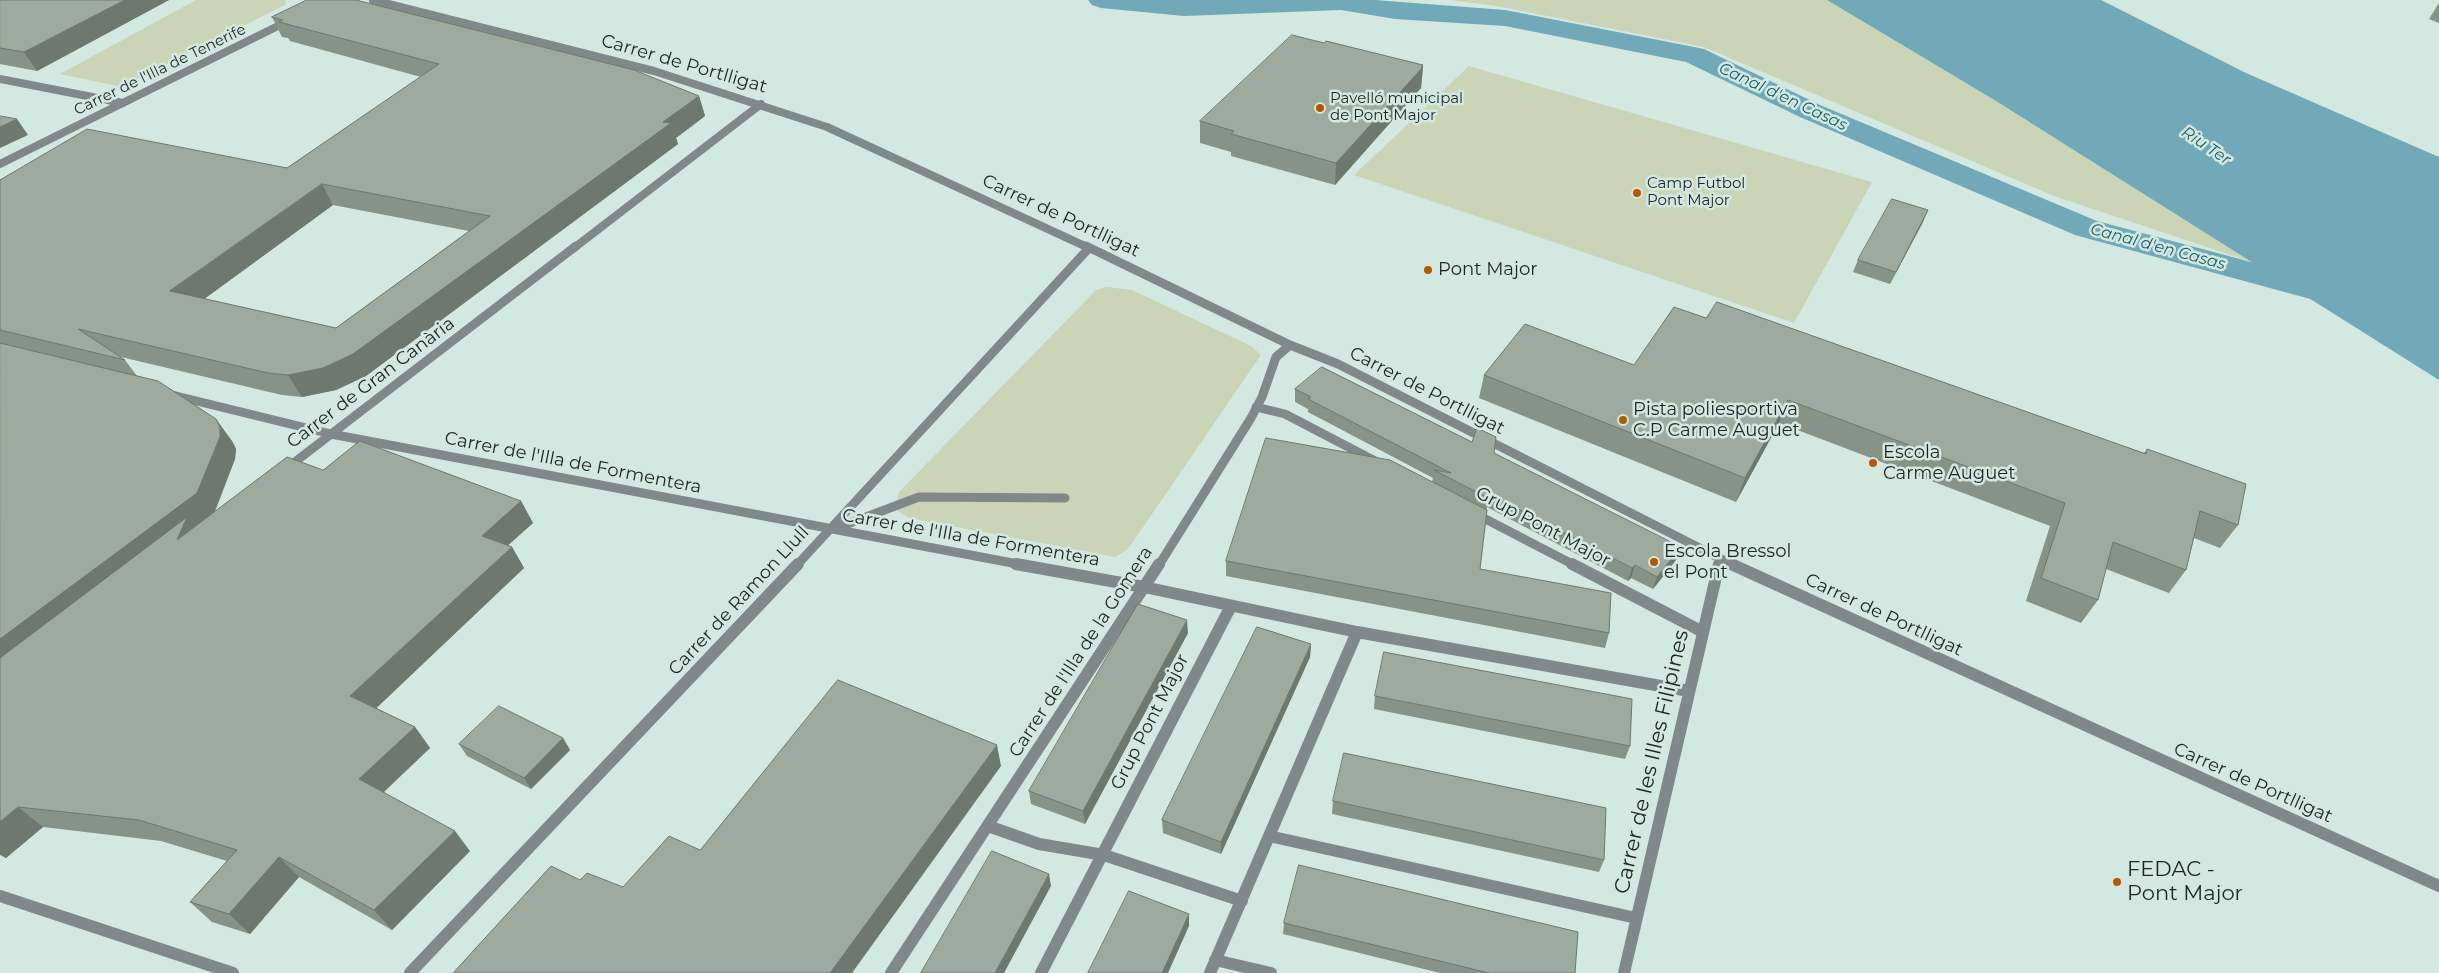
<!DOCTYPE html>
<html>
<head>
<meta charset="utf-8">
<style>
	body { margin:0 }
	canvas { display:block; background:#d3e8e0 }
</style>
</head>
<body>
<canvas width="2439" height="973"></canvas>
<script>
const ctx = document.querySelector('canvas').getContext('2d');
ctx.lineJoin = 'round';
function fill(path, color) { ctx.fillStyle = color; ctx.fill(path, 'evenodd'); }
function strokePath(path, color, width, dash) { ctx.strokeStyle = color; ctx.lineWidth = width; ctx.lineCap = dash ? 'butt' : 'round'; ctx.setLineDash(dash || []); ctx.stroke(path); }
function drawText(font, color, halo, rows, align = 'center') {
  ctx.font = font + ' Montserrat,sans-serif'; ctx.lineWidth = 5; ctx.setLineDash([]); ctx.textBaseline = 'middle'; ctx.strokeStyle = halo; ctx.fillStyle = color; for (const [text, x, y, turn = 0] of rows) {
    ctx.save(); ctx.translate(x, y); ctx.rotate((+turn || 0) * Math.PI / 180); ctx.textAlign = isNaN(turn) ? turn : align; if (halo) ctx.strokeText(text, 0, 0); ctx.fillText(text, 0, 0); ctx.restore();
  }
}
const green = new Path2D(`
	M196,0H286L285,5L122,87L60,74Z
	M1450,0H1827L1996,101L2252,262L2054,196L1704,47L1497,6Z
	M1469,66L1872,182L1794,323L1354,175Z
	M1106,287L1132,290L1251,346L1261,355L1128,549L1115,557L909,518L895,509L899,492L1096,290Z`);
const water = new Path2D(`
	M1827,0H2101L2246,73L2439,157V380L1996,101Z`);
const canal = new Path2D(`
	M1088,0H1375L1505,10L1694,47L1704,49L1820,105L2097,221L2439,312V334L2075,235L1800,117L1686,62L1505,26L1395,19L1341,10L1184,16L1101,8L1092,5Z`);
const minorFar2 = new Path2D(`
	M373,0L654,71L827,127L1089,248
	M0,79L123,103
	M0,164L288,21
	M574,248L761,104`);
const minorFar1 = new Path2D(`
	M1086,246L1290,345L1338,364L1733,565
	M172,395L331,434L1023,565
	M1256,407L1285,414L1377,462
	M287,468L576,246
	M1474,513L1574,565
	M834,529L919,497L1065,498
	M797,565L1089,248
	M1159,565L1251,418L1262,397L1276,357L1290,345
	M1719,565L1720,559`);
const minor = new Path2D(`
	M1016,564L1144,587L1357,632L1689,691
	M1572,564L1703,632
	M1731,564L2439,886
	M988,826L1039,844L1104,855L1242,901
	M1269,836L1636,918
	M0,896L233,973
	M1215,960L1271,973
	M410,973L798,564
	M891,973L1159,564
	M1041,973L1231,606
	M1210,973L1357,632
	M1624,973L1719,564`);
const wall = new Path2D(`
	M0,0H169L37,71L0,64Z
	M2439,3V23L2429,19Z
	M272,17L699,96L705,116L676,138L678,144L366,376L336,390L302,397L282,395L121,357L125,360L137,376L232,441L236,449L235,459L215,512L323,470L521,501L533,523L508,545L512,547L524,568L376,708L415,727L430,748L384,792L470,851L392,930L299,877L250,934L212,922L190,902L227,861L161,841L43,827L6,858L0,855V180L287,168L421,77L290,41L288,38L282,37ZM333,205L469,231L336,328L204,299Z
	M1324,43L1423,65L1421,88L1335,185L1231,156V152L1200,143V121Z
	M1923,222L1890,284L1853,272L1858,260Z
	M1706,318L2144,453L2147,449L2238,525L2220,548L2194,538L2186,570L2169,593L2106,569L2098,600L2081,623L2026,601L2050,526L1779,423L1736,502L1479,398L1484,375L1634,365Z
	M1295,389L1494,453L1676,560L1653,589L1631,578L1628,581L1487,507L1480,569L1609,633L1605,648L1226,576V561L1432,482L1433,478L1308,412V409L1295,402Z
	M1188,633L1085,824L1031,804L1029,791Z
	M1311,644L1310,657L1221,854L1163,833L1162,820Z
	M1375,696L1630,746L1625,759L1374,709Z
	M563,738L570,750L531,789L467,756L459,744Z
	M1333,801L1604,860L1599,872L1332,814Z
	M1284,923L1575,973H1440L1283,934Z`);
const shadedWall = new Path2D(`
	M125,0H169L37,71L24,52Z
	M1423,65L1422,69L1423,67L1421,88L1335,185L1336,163Z
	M699,96L705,116L676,138L678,144L366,376L336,390L302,397L288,375L663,122Z
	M17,119L28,135L0,148V122Z
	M322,184L333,205L185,313L170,291Z
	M1928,210L1923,222L1890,284L1896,272Z
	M1788,400L1779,423L1736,502L1745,478Z
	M216,419L232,441L236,449L235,459L213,515L0,677V639Z
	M521,501L533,523L494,558L482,536Z
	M512,547L524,568L367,717L350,696Z
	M1681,547L1676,560L1653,589L1657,577Z
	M1635,565L1631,578L1628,581L1632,568Z
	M1187,620L1188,633L1085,824L1083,811Z
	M1311,644L1310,657L1221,854V842Z
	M415,727L430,748L376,799L359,779Z
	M563,738L570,750L531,789L524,778Z
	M997,745L1001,766L852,973H830Z
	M18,807L43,827L6,858L0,854V822Z
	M455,831L470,851L392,930L374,910Z
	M279,857L299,877L250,934L229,914Z
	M1049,874L1051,886L1004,973H995Z
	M1189,914V926L1168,973H1162Z`);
const building = new Path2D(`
	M0,0H125L24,52L0,48Z
	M307,0H356L634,70L699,96L663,122L671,123L353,354L323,368L288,375L268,373L78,329L125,360L0,330V180L87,129L287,168L439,64L279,22L283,20L272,17ZM322,184L490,216L336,328L170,291Z
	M1292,35L1324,43L1326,41L1423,65L1421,67H1423L1336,163L1231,134L1234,131L1200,121Z
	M0,116L17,119L0,127Z
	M1892,199L1928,210L1896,272L1858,260Z
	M1717,302L2146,454L2147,449L2246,484L2238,525L2200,511L2186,570L2113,542L2098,600L2041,578L2065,503L1788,400L1745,478L1484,375L1525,324L1634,365L1674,307L1706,318Z
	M0,343L158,381L216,419L220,427V437L197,493L0,639Z
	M1322,367L1472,442L1477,428L1496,437L1494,453L1681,547L1657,577L1635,565L1632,568L1489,494L1488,498L1434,470L1451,473L1308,399L1311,397L1295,389Z
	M1266,438L1390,460L1487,510L1480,569L1611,593L1609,633L1226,561Z
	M360,441L521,501L482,536L512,547L350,696L415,727L359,779L455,831L374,910L279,857L229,914L190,902L237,850L139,820L18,807L0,822V658L187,517L177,540L287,457L323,470Z
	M1138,604L1187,620L1083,811L1029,791Z
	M1257,627L1311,644L1221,842L1162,820Z
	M1384,652L1632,699L1630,746L1375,696Z
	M838,680L997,745L830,973H453L551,866L580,880L587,873L623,887L669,836L700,850Z
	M499,706L563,738L524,778L459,744Z
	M1344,753L1606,808L1604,860L1333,801Z
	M992,851L1049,874L995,973H921Z
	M1299,865L1578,932L1575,973H1489L1284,923Z
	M1129,891L1189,914L1162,973H1088Z`);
const markers = [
	[1320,108,5,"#b55804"],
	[1637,193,5,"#b55804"],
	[1428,270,5,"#b55804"],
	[1623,420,5,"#b55804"],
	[1873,463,5,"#b55804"],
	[1654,562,5,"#b55804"],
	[2117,882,5,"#b55804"]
];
const farStreetnames = [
	["Carrer de l'Illa de Tenerife",160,70,-26]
];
const farPoinames = [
	["Pavelló municipal",1330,99],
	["de Pont Major",1330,116],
	["Camp Futbol",1647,184],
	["Pont Major",1647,201]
];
const farWaternames = [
	["Canal d'en Casas",1783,97,25],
	["Riu Ter",2206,146,34],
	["Canal d'en Casas",2158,247,15]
];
const streetNames = [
	["Carrer de Portlligat",684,64,16],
	["Carrer de Portlligat",1061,216,25],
	["Carrer de Gran Canària",371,383,-37],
	["Carrer de Portlligat",1427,391,27],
	["Carrer de l'Illa de Formentera",573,463,11],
	["Grup Pont Major",1543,527,28],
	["Carrer de l'Illa de Formentera",971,538,10],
	["Carrer de Ramon Llull",739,601,-47],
	["Carrer de Portlligat",1884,615,25],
	["Carrer de l'Illa de la Gomera",1081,652,-57],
	["Grup Pont Major",1150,722,-63],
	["Carrer de Portlligat",2253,783,24]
];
const poiNames = [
	["Pont Major",1438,270],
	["Pista poliesportiva",1633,410],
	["C.P Carme Auguet",1633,431],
	["Escola",1883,453],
	["Carme Auguet",1883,474],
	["Escola Bressol",1664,552],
	["el Pont",1664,573]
];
const nearStreetnames = [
	["Carrer de les Illes Filipines",1652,762,-77]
];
const nearPoinames = [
	["FEDAC -",2127,870],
	["Pont Major",2127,894]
];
fill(green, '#cad5b7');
fill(water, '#72a9b9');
fill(canal, '#72a9b9');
strokePath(minorFar2, '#808989', 8);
strokePath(minorFar1, '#808989', 9);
strokePath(minor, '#808989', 12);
fill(wall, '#869387');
fill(shadedWall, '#6d786e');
fill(building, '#9cab9d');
strokePath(building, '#6d786e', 1);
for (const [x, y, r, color] of markers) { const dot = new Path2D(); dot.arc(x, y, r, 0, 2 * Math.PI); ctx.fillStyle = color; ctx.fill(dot); strokePath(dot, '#d3e8e0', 2); }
drawText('15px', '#1e2623', '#d3e8e0', farStreetnames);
drawText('15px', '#1e2623', '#d3e8e0', farPoinames, 'left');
drawText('italic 16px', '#165f71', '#d3e8e0', farWaternames);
drawText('18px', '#1e2623', '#d3e8e0', streetNames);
drawText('18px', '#1e2623', '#d3e8e0', poiNames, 'left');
drawText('21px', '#1e2623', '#d3e8e0', nearStreetnames);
drawText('21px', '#1e2623', '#d3e8e0', nearPoinames, 'left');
</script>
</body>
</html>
